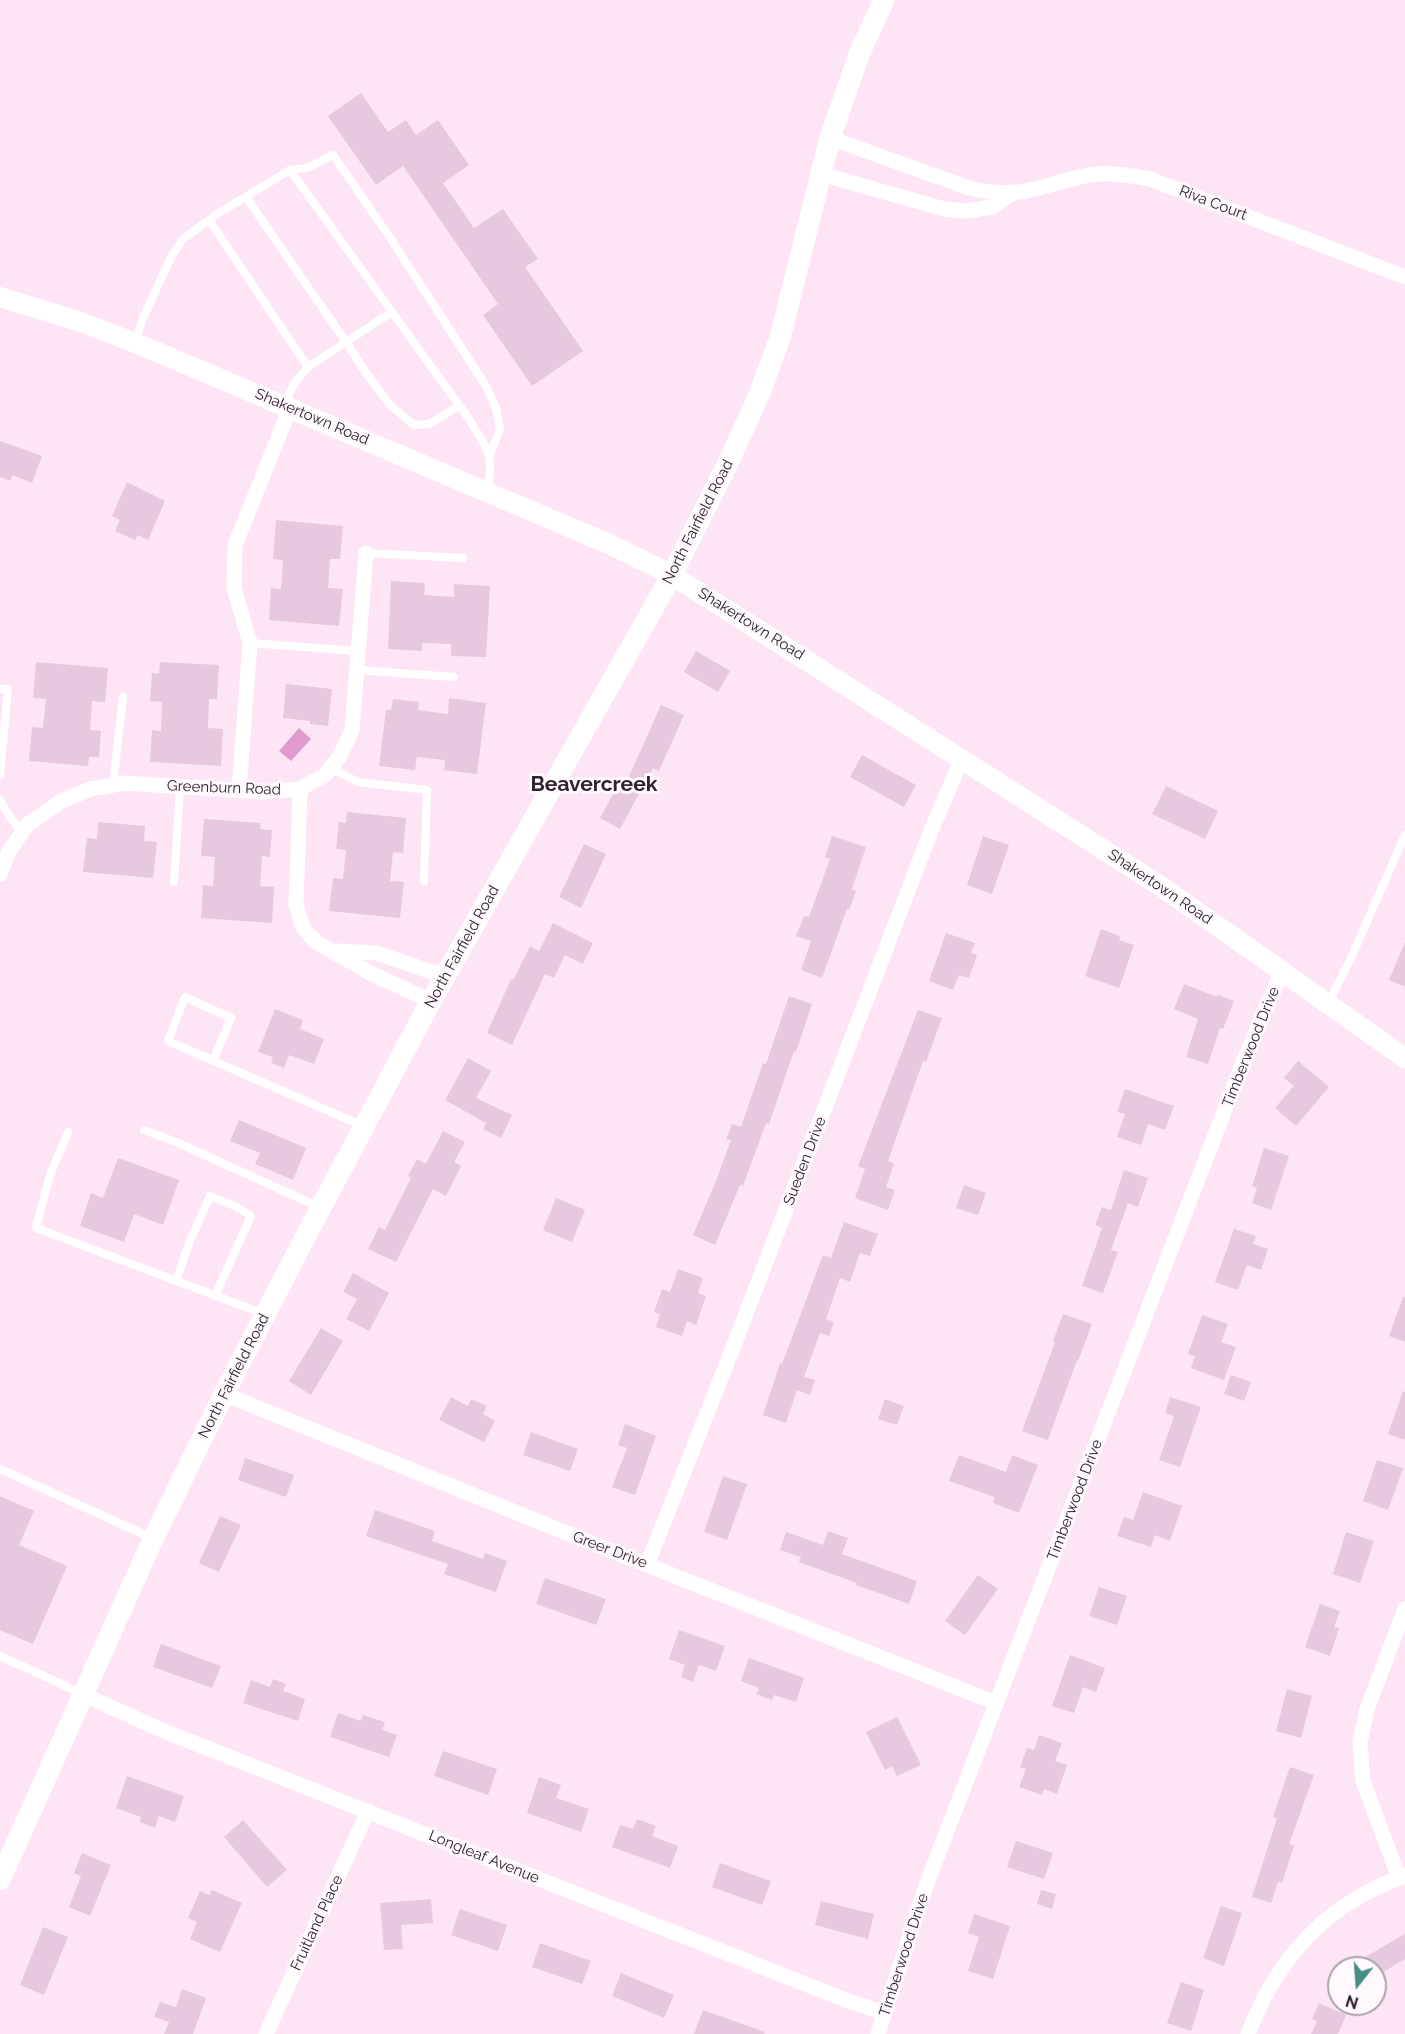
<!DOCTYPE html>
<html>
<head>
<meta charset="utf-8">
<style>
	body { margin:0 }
	#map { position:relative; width:1405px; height:2034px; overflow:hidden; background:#fee5f6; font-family:Raleway,sans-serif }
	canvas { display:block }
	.north { position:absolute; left:1327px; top:1956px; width:60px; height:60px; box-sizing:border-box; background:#fff8fd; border:2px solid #aca3a9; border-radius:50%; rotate:197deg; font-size:16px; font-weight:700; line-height:24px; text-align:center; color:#2f232c }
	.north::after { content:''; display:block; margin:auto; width:21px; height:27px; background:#478d86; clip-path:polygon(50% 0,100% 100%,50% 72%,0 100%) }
</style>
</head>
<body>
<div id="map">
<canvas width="1405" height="2034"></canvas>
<div class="north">N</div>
</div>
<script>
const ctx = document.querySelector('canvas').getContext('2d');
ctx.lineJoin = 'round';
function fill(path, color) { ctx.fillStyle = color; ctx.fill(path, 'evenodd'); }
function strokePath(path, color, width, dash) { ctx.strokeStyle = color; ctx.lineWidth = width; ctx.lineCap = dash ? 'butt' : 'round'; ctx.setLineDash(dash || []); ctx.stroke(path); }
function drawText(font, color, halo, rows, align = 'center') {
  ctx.font = font + ' Raleway,sans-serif'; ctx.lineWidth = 6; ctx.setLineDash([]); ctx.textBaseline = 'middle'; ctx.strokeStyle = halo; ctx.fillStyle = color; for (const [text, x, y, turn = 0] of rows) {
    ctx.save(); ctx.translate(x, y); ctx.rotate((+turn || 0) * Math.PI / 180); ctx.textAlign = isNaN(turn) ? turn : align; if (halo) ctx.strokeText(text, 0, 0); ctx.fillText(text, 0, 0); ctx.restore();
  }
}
const water = new Path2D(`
	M299,728L311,739L291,761L279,751Z`);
const building = new Path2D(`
	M361,93L388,132L406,120L416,135L438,120L469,165L443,183L474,228L503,209L538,259L525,267L583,351L532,386L483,315L498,304L403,166L376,185L328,116Z
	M0,441L42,456L32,483L12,475L11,481L0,477Z
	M127,482L165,501L148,540L138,535L135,540L115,531L120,520L112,516Z
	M276,520L343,526L340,559H330L328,588L343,589L339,626L269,620L271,588L281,589L283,560L273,559Z
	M391,581L425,583L424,595L454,597V584L490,586L486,657L451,656V644L422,643V651L388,649Z
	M696,651L730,671L718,692L684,672Z
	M36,662L108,668L105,702L92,701L90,730L101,731L99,757H89L88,766L29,761L32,727L43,728L46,699L33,698Z
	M160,662L219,665L217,699H209L208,728L223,729L221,766L150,762L152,730L161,731L162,702L150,701L152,673L159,674Z
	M286,684L332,689L328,726L310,724V721L283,718Z
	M449,698L486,703L477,774L444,770L445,760L417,757L415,770L379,766L386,710H391L393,699L419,702L418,710L448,714Z
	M661,705L684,715L659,771L653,768L620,829L600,818L622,778L627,781Z
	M862,755L916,785L904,807L850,777Z
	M1166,786L1218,811L1205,839L1152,814Z
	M347,812L406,818L403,853L393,852L390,881L404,882L400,918L329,911L333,878L343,879L346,850L336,849L339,822L346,823Z
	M204,819L261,823L260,829L272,830L270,857L262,856L260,886L274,887L272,923L201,918L203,885L213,886L215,857L201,856Z
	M98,822L145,826L144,841L157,842L153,878L83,872L87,838L97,839Z
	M832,836L866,847L852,889L856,891L849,910L847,909L822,978L801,970L811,941L796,936L804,916L809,917L830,859L825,857Z
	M983,836L1009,845L992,894L967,885Z
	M584,844L606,854L581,908L559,897Z
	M553,923L593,943L583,964L565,955L554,978L545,974L512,1045L487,1033L511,979L513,980L530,946L539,951Z
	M1101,929L1120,936L1119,940L1134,945L1119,988L1085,976Z
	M946,933L975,943L971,953L977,955L969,978L959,975L953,990L929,981Z
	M1405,942V987L1389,980Z
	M1184,984L1217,997L1218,995L1234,1001L1223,1029L1220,1028L1208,1064L1186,1057L1198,1019L1174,1009Z
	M789,996L812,1004L796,1052L794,1051L769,1124L766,1123L743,1186L740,1185L715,1245L693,1235L716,1181L731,1140L726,1139L732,1124L741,1127L763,1063L766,1064Z
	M275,1009L303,1020L300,1029L324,1039L314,1064L289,1055L284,1068L271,1063L273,1057L258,1052Z
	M918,1010L942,1018L926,1062L923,1061L888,1161L894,1164L886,1187L895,1190L888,1210L855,1198L865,1169L858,1166Z
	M468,1058L491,1071L476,1098L512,1115L501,1138L483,1129L486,1123L445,1100Z
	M1298,1061L1329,1087L1296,1126L1275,1108L1294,1086L1284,1078Z
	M1125,1089L1174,1106L1165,1130L1148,1124L1141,1145L1117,1137L1125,1114L1117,1112Z
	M239,1120L306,1148L293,1180L255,1164L260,1153L230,1141Z
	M443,1131L465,1142L454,1162L461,1166L446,1196L433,1189L396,1262L368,1249L379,1227L385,1230L411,1178L408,1176L417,1159L426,1164Z
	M1264,1148L1289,1156L1271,1210L1252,1203L1257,1188L1252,1186Z
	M118,1158L179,1180L163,1225L134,1214L124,1242L80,1226L91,1193L103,1198Z
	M1124,1170L1148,1178L1138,1207L1128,1203L1111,1250L1118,1252L1103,1293L1082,1286L1102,1228L1095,1225L1102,1207L1111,1210Z
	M964,1185L986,1193L978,1215L956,1208Z
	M556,1198L585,1210L572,1242L543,1230Z
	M844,1222L878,1234L870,1256L860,1253L850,1282L840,1278L826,1319L834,1322L829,1336L820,1333L804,1377L815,1380L810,1395L797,1390L786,1423L763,1415L780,1363L782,1364L823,1255L831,1258Z
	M1234,1229L1256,1236L1253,1244L1268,1249L1261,1270L1247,1265L1238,1290L1215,1282Z
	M678,1269L703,1278L698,1293L706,1296L696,1325L687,1321L682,1336L656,1327L660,1314L654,1312L662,1289L670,1292Z
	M353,1273L389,1293L369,1331L346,1319L357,1299L343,1292Z
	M1403,1297H1405V1342L1389,1336Z
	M1063,1314L1092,1324L1078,1361L1077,1360L1073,1371L1048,1440L1022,1431L1055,1342L1053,1341Z
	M1202,1315L1228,1324L1221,1342L1236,1347L1224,1380L1191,1368L1195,1356L1188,1354Z
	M321,1328L343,1341L311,1395L289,1381Z
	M1231,1375L1251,1382L1244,1401L1224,1394Z
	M1403,1391L1405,1392V1440L1388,1434Z
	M451,1397L468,1406L471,1399L487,1406L483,1414L495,1421L484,1442L439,1420Z
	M1170,1397L1201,1407L1180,1467L1159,1460L1174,1416L1165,1413Z
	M885,1399L904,1406L897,1425L878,1419Z
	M625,1424L656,1436L635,1495L612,1487L627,1448L618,1445Z
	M531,1432L578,1449L570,1471L523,1455Z
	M959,1455L1006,1472L1012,1455L1038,1465L1019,1513L993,1503L995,1497L949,1481Z
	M245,1458L294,1475L286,1497L238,1480Z
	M1377,1460L1403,1468L1388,1510L1363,1501Z
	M723,1476L747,1484L727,1540L704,1532Z
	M1143,1492L1182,1506L1170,1541L1155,1535L1151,1547L1117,1536L1124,1517L1133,1520Z
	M0,1496L34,1511L19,1545L67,1566L33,1644L0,1630Z
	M375,1510L435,1531L432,1541L483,1559L485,1553L507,1561L496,1592L444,1574L448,1564L366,1536Z
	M220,1516L241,1525L219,1572L199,1563Z
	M828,1531L848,1538L842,1554L917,1581L909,1604L856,1585L857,1583L799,1562L801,1557L780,1550L786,1532L823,1545Z
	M1346,1532L1374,1541L1360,1583L1333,1574Z
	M978,1575L998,1589L965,1635L945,1621Z
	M545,1578L606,1599L596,1625L536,1604Z
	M1099,1587L1127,1596L1117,1625L1089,1616Z
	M1320,1604L1340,1611L1334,1627L1339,1628L1330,1656L1305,1647Z
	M679,1630L725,1646L716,1671L699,1665L693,1682L681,1677L685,1665L669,1659Z
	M161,1644L221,1666L212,1688L153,1667Z
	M1070,1655L1105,1668L1096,1692L1083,1687L1074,1713L1052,1706Z
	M749,1658L804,1678L796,1702L774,1695L772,1700L756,1694L759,1688L741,1681Z
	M273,1679L286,1684L283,1691L305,1699L298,1721L243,1703L251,1680L270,1687Z
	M1287,1689L1312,1696L1301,1738L1276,1731Z
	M338,1713L361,1721L363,1715L385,1722L382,1730L397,1735L389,1757L330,1737Z
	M897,1717L921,1765L897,1776L892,1766L885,1770L866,1732Z
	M1039,1735L1062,1743L1055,1761L1067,1765L1057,1794L1044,1789L1042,1795L1019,1787L1026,1769L1020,1767L1027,1748L1034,1750Z
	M443,1751L497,1769L488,1795L434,1776Z
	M1290,1767L1314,1775L1289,1844L1294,1846L1282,1883L1278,1882L1271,1903L1252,1897L1277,1818L1273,1817Z
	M127,1776L184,1796L175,1822L159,1816L155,1828L140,1822L141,1817L116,1808Z
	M539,1777L561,1785L556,1798L589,1809L581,1832L527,1813Z
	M637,1819L656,1826L652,1836L678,1846L670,1868L612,1847L620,1825L633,1829Z
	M243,1820L287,1870L267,1887L224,1837Z
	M1016,1841L1053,1853L1044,1879L1007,1867Z
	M82,1853L111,1865L90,1916L69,1907L81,1876L74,1873Z
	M720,1863L771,1881L762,1905L712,1887Z
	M212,1890L242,1903L220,1952L190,1939L197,1922L188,1918L200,1891L209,1895Z
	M1041,1890L1056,1894L1052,1909L1037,1904Z
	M431,1899L433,1923L401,1925L403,1949L384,1950L380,1903Z
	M821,1901L874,1914L868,1939L815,1925Z
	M1221,1906L1242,1913L1224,1966L1203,1958Z
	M460,1909L507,1925L498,1951L451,1935Z
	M974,1914L1010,1926L993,1979L968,1971L979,1937L968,1933Z
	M43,1927L68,1937L44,1995L20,1985Z
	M1405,1934V1959L1375,1977V1968H1346Z
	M540,1943L591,1961L582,1984L532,1967Z
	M621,1973L674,1995L664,2018L612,1996Z
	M1181,1982L1204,1990L1191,2031L1167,2023Z
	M182,1989L206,1998L193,2034H164L169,2022L154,2017L160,2002L176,2007Z
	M1319,2003L1346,2015L1338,2034H1311L1317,2021L1312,2019Z
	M703,2010L765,2032L764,2034H694Z`);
const service = new Path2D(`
	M290,170L469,419C487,450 495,453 487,490
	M246,197L346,342L364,370L390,405L414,425L429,424L459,406
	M209,220L308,367
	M135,342L143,318L172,255L183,239L217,214L290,170L307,168L333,155L389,236L486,386L496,408L500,430L490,454
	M284,404L296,381L308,367L392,312
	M366,553L463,558
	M250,643L358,651
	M357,670L454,677
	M0,689H8L0,775
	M330,768L358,782L427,790L424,881
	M113,785L123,697
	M0,800L8,814L22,833
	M174,882L180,786
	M1329,1002L1351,958L1405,835
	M213,1061L231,1018L185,997L168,1041L363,1126
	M144,1130L176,1142L319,1207
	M68,1132L50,1175L36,1228L264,1314
	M176,1281L190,1241L210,1196L237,1207L251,1216L215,1296
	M0,1469L152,1538
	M0,1656L83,1694`);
const minor = new Path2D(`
	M830,138L969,188C987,192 1006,195 1025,191C1049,187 1073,176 1098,174C1116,173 1133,176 1150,179L1405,277
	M821,174L944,209L966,211L992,207L1014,192
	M300,789L296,905L303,928L316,942L372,974L431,1001
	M239,790L250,643L234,588L235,545L290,408
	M0,874L9,851L28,824L60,802L90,789L125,783L263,792L300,789L325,775L340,756L352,730L366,553
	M337,951L377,953L446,977
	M224,1394L594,1544L996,1703
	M647,1565L736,1340L931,831L962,758
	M84,1695L166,1732L843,1999L885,2013
	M1399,1878L1363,1781L1360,1743L1367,1709L1405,1609
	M266,2034L368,1811
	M878,2034L925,1889L942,1844L1242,1065L1282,971
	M1248,2034C1277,1958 1326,1903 1405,1876`);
const tertiary = new Path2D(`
	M0,297L81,322L143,346L609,544L672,575L1162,887L1405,1058`);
const secondary = new Path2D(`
	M0,1880L153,1539L224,1394L311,1226L431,1001L672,575L729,461L759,395L780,338L830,138L860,52L884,0`);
const streetNames = [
	["Riva Court",1213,203,21],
	["Shakertown Road",312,417,23],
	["North Fairfield Road",698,522,-63],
	["Shakertown Road",751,624,32],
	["Greenburn Road",224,788,2],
	["Shakertown Road",1160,887,34],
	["North Fairfield Road",462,947,-61],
	["Timberwood Drive",1251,1047,-68],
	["Sueden Drive",805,1161,-69],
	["North Fairfield Road",234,1376,-63],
	["Timberwood Drive",1075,1500,-69],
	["Greer Drive",610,1550,21],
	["Longleaf Avenue",484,1857,22],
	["Fruitland Place",317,1923,-65],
	["Timberwood Drive",904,1955,-72]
];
const districtNames = [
	["Beavercreek",594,785]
];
fill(water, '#e09bce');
fill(building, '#e7c8de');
strokePath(service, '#fff', 8);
strokePath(minor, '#fff', 15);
strokePath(tertiary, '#fff', 20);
strokePath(secondary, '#fff', 21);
drawText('15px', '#2f232c', '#fff8fd', streetNames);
drawText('bold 21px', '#2f232c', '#fff8fd', districtNames);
</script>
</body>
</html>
